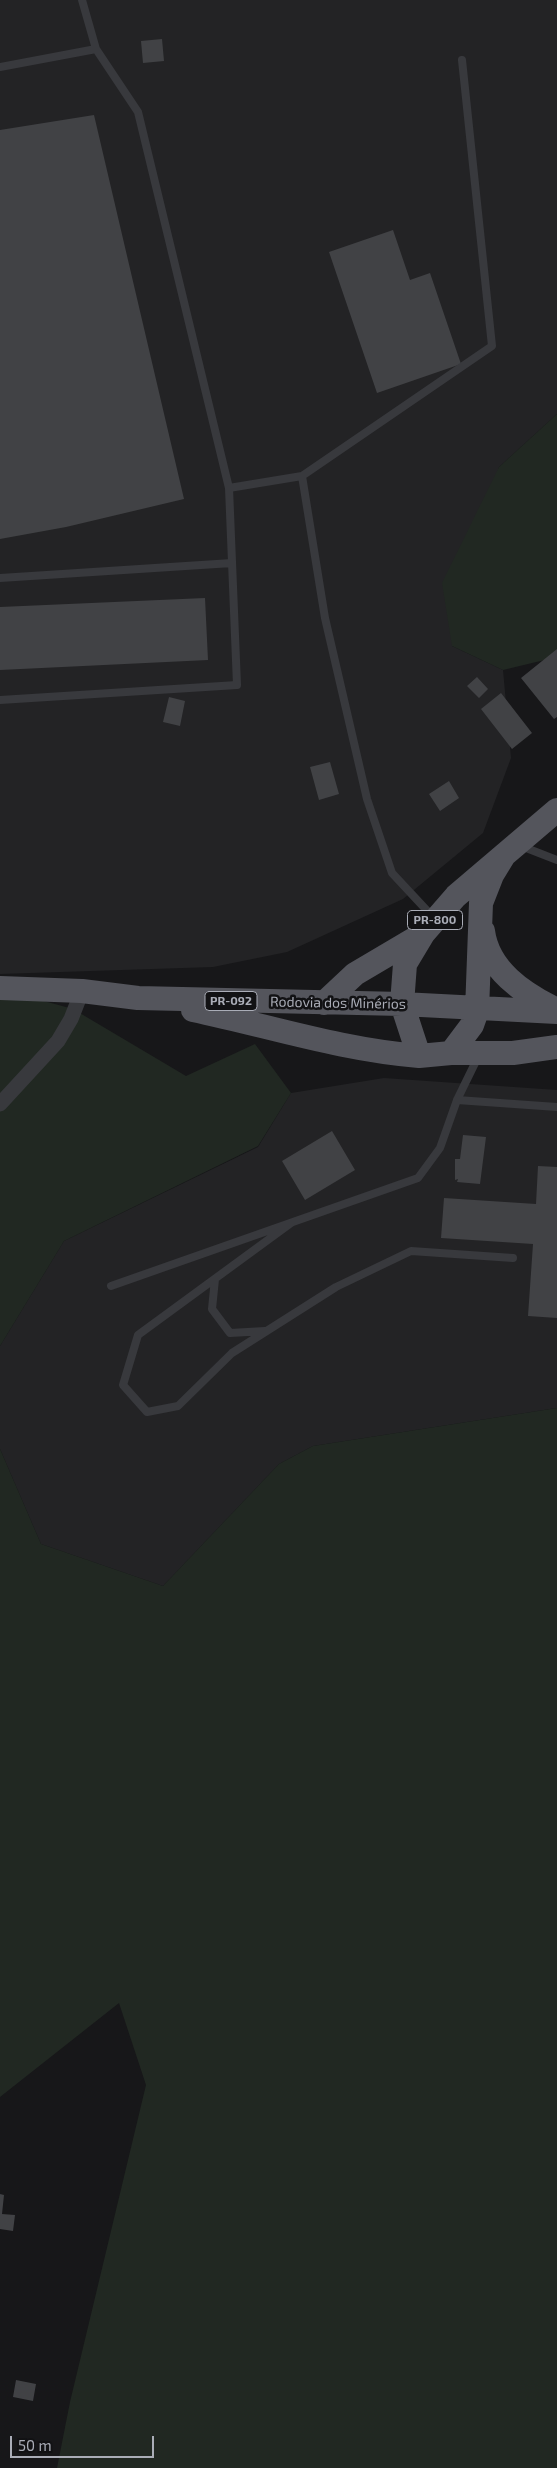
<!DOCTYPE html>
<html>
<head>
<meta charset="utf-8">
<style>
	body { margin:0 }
	#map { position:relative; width:557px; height:2468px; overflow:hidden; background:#171719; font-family:"Exo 2",sans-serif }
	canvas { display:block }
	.scale { position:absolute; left:10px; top:2436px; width:144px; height:22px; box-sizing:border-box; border:2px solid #aaadb7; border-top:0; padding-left:6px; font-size:15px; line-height:18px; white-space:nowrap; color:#aaadb7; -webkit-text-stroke:4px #121214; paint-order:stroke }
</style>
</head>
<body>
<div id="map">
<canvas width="557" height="2468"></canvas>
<div class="scale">50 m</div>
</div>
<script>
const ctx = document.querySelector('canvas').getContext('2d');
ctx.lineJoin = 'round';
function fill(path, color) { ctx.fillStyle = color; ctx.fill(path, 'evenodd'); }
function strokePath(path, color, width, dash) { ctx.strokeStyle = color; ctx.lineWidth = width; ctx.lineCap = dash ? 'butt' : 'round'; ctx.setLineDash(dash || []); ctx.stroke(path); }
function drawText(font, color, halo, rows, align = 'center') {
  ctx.font = font + ' "Exo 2",sans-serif'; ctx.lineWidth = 5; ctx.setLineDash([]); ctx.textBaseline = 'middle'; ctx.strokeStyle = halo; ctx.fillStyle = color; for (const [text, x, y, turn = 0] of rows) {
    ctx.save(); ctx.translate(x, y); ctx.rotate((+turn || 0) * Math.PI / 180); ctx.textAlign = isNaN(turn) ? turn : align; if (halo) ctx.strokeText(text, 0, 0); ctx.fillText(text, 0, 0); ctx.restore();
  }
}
const built = new Path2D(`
	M0,0H557V414L499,467L452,646L503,670L511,758L483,833L403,899L287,952L213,967L0,974Z
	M384,1078L557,1090V1408L313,1446L279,1464L163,1586L41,1544L0,1449V1346L64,1241L258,1147L291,1093Z`);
const green = new Path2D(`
	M557,414V657L503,670L452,646L442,583L499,467Z
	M0,989L73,1009L186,1076L255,1044L291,1093L258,1146L64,1241L0,1346Z
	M557,1408V2468H57L70,2402L146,2085L119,2003L0,2097V1449L41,1544L163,1586L279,1464L313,1446Z`);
const building = new Path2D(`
	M162,39L164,61L143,63L141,41Z
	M94,115L184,499L66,527L0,539V130Z
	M393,230L410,280L430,273L461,364L377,393L329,252Z
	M205,598L208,660L0,670V607Z
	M557,649V717L554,719L521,678Z
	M477,677L488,689L479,698L467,686Z
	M501,693L532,733L512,749L481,709Z
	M169,697L185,701L180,726L163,722Z
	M330,762L339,794L319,800L310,767Z
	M449,781L459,798L440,811L429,794Z
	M332,1131L355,1170L305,1200L282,1161Z
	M463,1135L486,1137L480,1184L457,1182L458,1179L455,1180V1159H460Z
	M538,1166L557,1167V1318L528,1316L533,1244L441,1238L444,1198L536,1204Z
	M0,2194L4,2195L2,2214L15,2215L13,2231L0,2229Z
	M16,2380L36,2384L33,2401L13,2397Z`);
const service = new Path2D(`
	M0,67L96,49
	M302,476L325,618L367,799L392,873L433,917
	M229,488L302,476L492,346L462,60
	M0,578L232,563
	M0,700L237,685L229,488L138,112L96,49L82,0
	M521,846L557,860
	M457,1100L557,1107
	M291,1223L138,1335L123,1385L147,1412L178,1406L232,1353L336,1287L411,1251L513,1258
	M215,1279L212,1309L230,1333L265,1331
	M111,1286L418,1178L440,1148L457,1100L478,1057`);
const minor = new Path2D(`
	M0,1104L58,1041L71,1019L82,991`);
const primary = new Path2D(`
	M503,857L492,875L481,903L477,1011L472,1025L451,1053L419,1056L402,1004L405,964L423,934L456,896L557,810
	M483,931C488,970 523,993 555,1009
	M0,988L82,991L138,998L402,1004L557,1012
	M324,1003L355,974L421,935
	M193,1010C269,1026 342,1050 419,1056
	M451,1053H513L557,1047`);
const shields = [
	[435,920,55],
	[231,1001,52]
];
const shieldNames = [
	["PR-800",435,920],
	["PR-092",231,1001]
];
const streetNames = [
	["Rodovia dos Minérios",338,1003,1]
];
fill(built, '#232325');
fill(green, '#212822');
fill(building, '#414245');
strokePath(service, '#38393d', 8);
strokePath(minor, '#38393d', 15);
strokePath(primary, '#54555c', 24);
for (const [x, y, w] of shields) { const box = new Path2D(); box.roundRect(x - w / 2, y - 9.5, w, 19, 4); ctx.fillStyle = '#121214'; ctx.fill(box); strokePath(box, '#aaadb7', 1); }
drawText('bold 12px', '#aaadb7', null, shieldNames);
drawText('14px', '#aaadb7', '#121214', streetNames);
</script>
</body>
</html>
